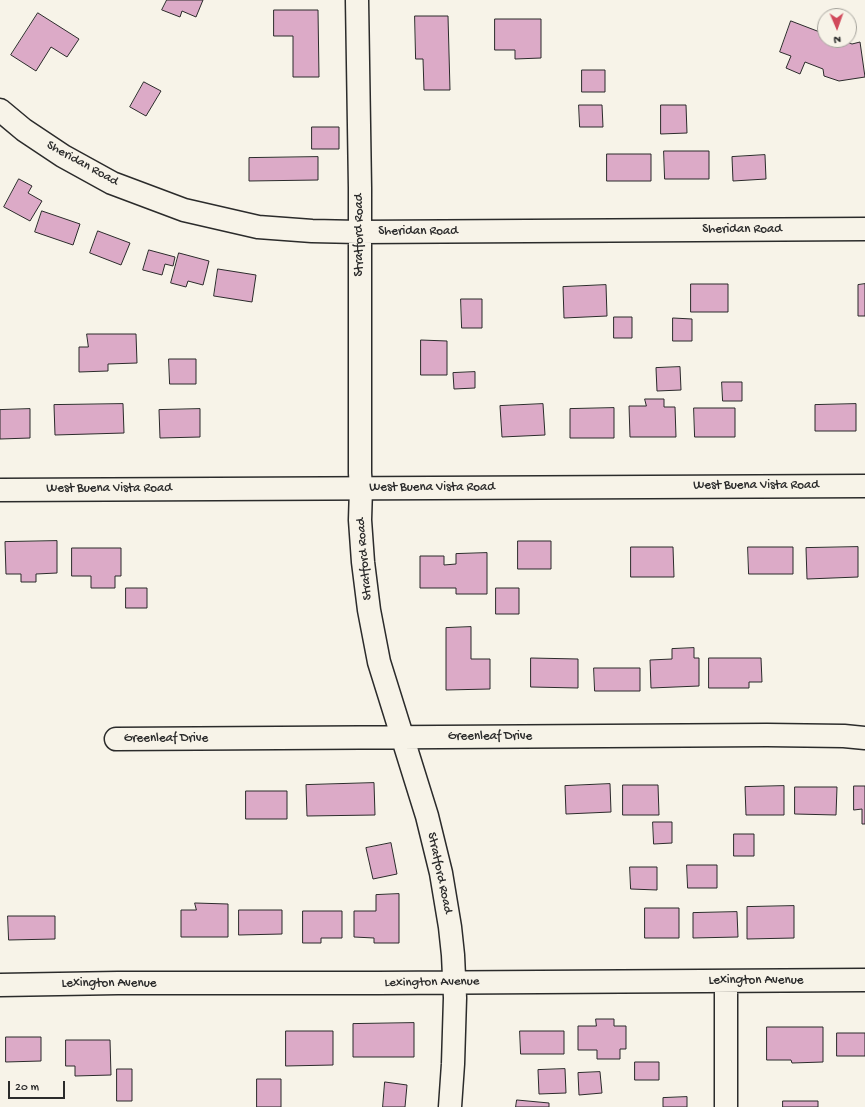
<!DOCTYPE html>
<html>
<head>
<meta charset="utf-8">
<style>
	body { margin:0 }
	#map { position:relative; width:865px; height:1107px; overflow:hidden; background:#f7f3e8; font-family:"Gochi Hand",sans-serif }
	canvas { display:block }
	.north { position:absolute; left:817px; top:8px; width:40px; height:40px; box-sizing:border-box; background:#f7f3e8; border:1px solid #a5a39c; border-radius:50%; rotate:178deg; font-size:11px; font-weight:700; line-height:16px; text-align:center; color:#2b2b2b }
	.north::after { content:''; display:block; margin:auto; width:14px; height:18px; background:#d1495b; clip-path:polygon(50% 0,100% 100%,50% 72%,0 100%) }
	.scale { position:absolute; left:8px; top:1081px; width:57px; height:18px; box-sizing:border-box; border:2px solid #2b2b2b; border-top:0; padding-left:5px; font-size:12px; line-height:14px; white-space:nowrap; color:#2b2b2b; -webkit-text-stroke:3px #f7f3e8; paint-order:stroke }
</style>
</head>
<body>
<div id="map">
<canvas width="865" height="1107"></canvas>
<div class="north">N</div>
<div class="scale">20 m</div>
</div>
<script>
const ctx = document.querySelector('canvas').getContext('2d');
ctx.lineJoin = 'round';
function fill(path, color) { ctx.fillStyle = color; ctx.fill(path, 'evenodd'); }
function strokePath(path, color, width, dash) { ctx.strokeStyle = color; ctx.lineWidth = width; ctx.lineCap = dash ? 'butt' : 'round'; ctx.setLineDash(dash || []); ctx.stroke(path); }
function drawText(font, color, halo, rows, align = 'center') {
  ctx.font = font + ' "Gochi Hand",sans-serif'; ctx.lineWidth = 3; ctx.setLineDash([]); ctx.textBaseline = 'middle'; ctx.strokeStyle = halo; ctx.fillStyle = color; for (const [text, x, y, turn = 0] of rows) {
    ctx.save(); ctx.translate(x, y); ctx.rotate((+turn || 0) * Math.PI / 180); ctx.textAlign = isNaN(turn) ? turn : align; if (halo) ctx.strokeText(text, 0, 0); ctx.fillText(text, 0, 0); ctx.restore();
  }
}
const building = new Path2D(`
	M167,0H203L196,17L182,11L180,17L162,10Z
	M274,10H318L319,77H293V36H274Z
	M38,13L79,39L67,57L51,47L36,71L11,55Z
	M415,16H448L450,90H424L423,59H416Z
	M495,19H541V58L515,59V50H495Z
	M791,21L825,34V40H842L852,44L860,42L865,77L839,81L824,76L823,69L805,62L800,74L786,68L791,56L780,52Z
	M582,70H605V92H582Z
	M144,82L161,91L146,116L130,107Z
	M579,105H602L603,127H580Z
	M661,105H686L687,133L661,134Z
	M312,127H339V149H312Z
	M664,151H709V179H665Z
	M607,154H651V181H607Z
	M765,155L766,179L733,181L732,157Z
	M318,157V180L249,181V158Z
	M19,179L32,186L28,193L42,201L30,221L4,207Z
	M42,211L80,224L73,245L35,232Z
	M98,231L130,243L121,265L90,253Z
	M149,250L175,257L173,266L165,264L162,275L143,270Z
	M179,253L209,261L203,285L188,281L186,287L171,283Z
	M218,269L256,275L252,302L214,296Z
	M691,284H728V312H691Z
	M865,284V316H858V285Z
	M606,285L607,316L564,318L563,287Z
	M461,299H482V328H462Z
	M614,317H632V338H614Z
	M673,318L692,319V341H673Z
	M87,334H136L137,363L108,364V371L79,372V347H88Z
	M421,340L447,341V375H421Z
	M169,359H196V384H170Z
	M680,367L681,390L657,391L656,368Z
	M475,372V388L454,389L453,373Z
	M722,382H742V401H723Z
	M645,399H664V407H675L676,437H630L629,406H646Z
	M123,404L124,433L55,435L54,405Z
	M543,404L545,435L502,437L500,406Z
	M856,404V431H815V405Z
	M614,408V438H570V409Z
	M694,408H735V437H695Z
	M30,409V438L0,439V410Z
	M200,409V437L160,438L159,410Z
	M57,541V573L36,574V582H21V574H6L5,542Z
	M518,541H551V569H518Z
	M631,547H673L674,577H631Z
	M748,547H793V574H749Z
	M858,547V577L807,579L806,548Z
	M72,548H121V576H115V588H91V576H72Z
	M487,553V594H456V588H420V556H444V565L456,564V554Z
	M126,588H147V608H126Z
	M496,588H519V614H496Z
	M471,627V659H490V689L446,690V628Z
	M694,648V658H699V686L651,688L650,660L672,659V649Z
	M531,658L578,659V688L531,687Z
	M709,658H761L762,682H749V688H709Z
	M594,668H640V691H595Z
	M374,783L375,815L307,816L306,785Z
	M610,784L611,812L566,814L565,786Z
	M623,785H658L659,815H623Z
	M784,786V815H746L745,787Z
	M854,786H865V824H862V809L854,810Z
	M795,787H837L836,815L795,814Z
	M246,791H287V819H246Z
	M653,822H672V843L654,844Z
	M734,834H754V856H734Z
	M391,843L397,874L373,879L366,848Z
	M687,865H717V888H688Z
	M630,867H657V890L631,889Z
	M399,894V943H374V938L354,937V911H376V895Z
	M195,903L228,904V937H181V910H196Z
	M794,906V938L747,939V907Z
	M645,908H679V938H645Z
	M239,910H282V934L239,935Z
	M303,911H342V938H321V943H303Z
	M737,912L738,937L693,938V913Z
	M8,916H55V939L9,940Z
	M596,1019H614V1026H626V1049H620V1059H597V1050H578V1026H596Z
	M414,1023V1057H353V1024Z
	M767,1027H823V1062L792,1063L791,1060H767Z
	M286,1031H333V1065L286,1066Z
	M520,1031H564V1054H521Z
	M837,1033H865V1056H837Z
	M6,1037H41V1061L6,1062Z
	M66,1040H110L111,1075L75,1076V1066H66Z
	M635,1062H659V1080H635Z
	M117,1069H132V1101H117Z
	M565,1069L566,1093L539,1094L538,1070Z
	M600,1072L602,1093L579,1095L578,1073Z
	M257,1079H281V1107H257Z
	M385,1082L407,1085L405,1107H383Z
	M687,1097V1107H663V1098Z
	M517,1100L549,1103V1107H516Z
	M783,1101H818V1107H783Z`);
const minor = new Path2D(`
	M357,0L360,188V473L361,488L360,520L363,562L369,610L379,662L427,816L441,873L450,927L453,955L455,998L453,1064L450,1107
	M0,110L24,130L63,156L112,183L184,210L258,227L312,231L359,232L865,229
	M116,739L767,735L844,736L865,738
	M0,985L118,983H378L865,980
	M726,1107V981`);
const tertiary = new Path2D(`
	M0,490L865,486`);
const streetNames = [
	["Sheridan Road",82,164,29],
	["Sheridan Road",742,230],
	["Sheridan Road",418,232],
	["Stratford Road",360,235,-90],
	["West Buena Vista Road",756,486],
	["West Buena Vista Road",432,488],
	["West Buena Vista Road",109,489],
	["Stratford Road",365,559,-95],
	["Greenleaf Drive",490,737],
	["Greenleaf Drive",166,739],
	["Stratford Road",439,873,78],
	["Lexington Avenue",756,981],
	["Lexington Avenue",432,983,-1],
	["Lexington Avenue",109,984]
];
fill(building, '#dcaac7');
strokePath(building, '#2b2b2b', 1);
strokePath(minor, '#2b2b2b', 25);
strokePath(tertiary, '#2b2b2b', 25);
strokePath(minor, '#f7f3e8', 22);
strokePath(tertiary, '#f7f3e8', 22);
drawText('13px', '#2b2b2b', '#f7f3e8', streetNames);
</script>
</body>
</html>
